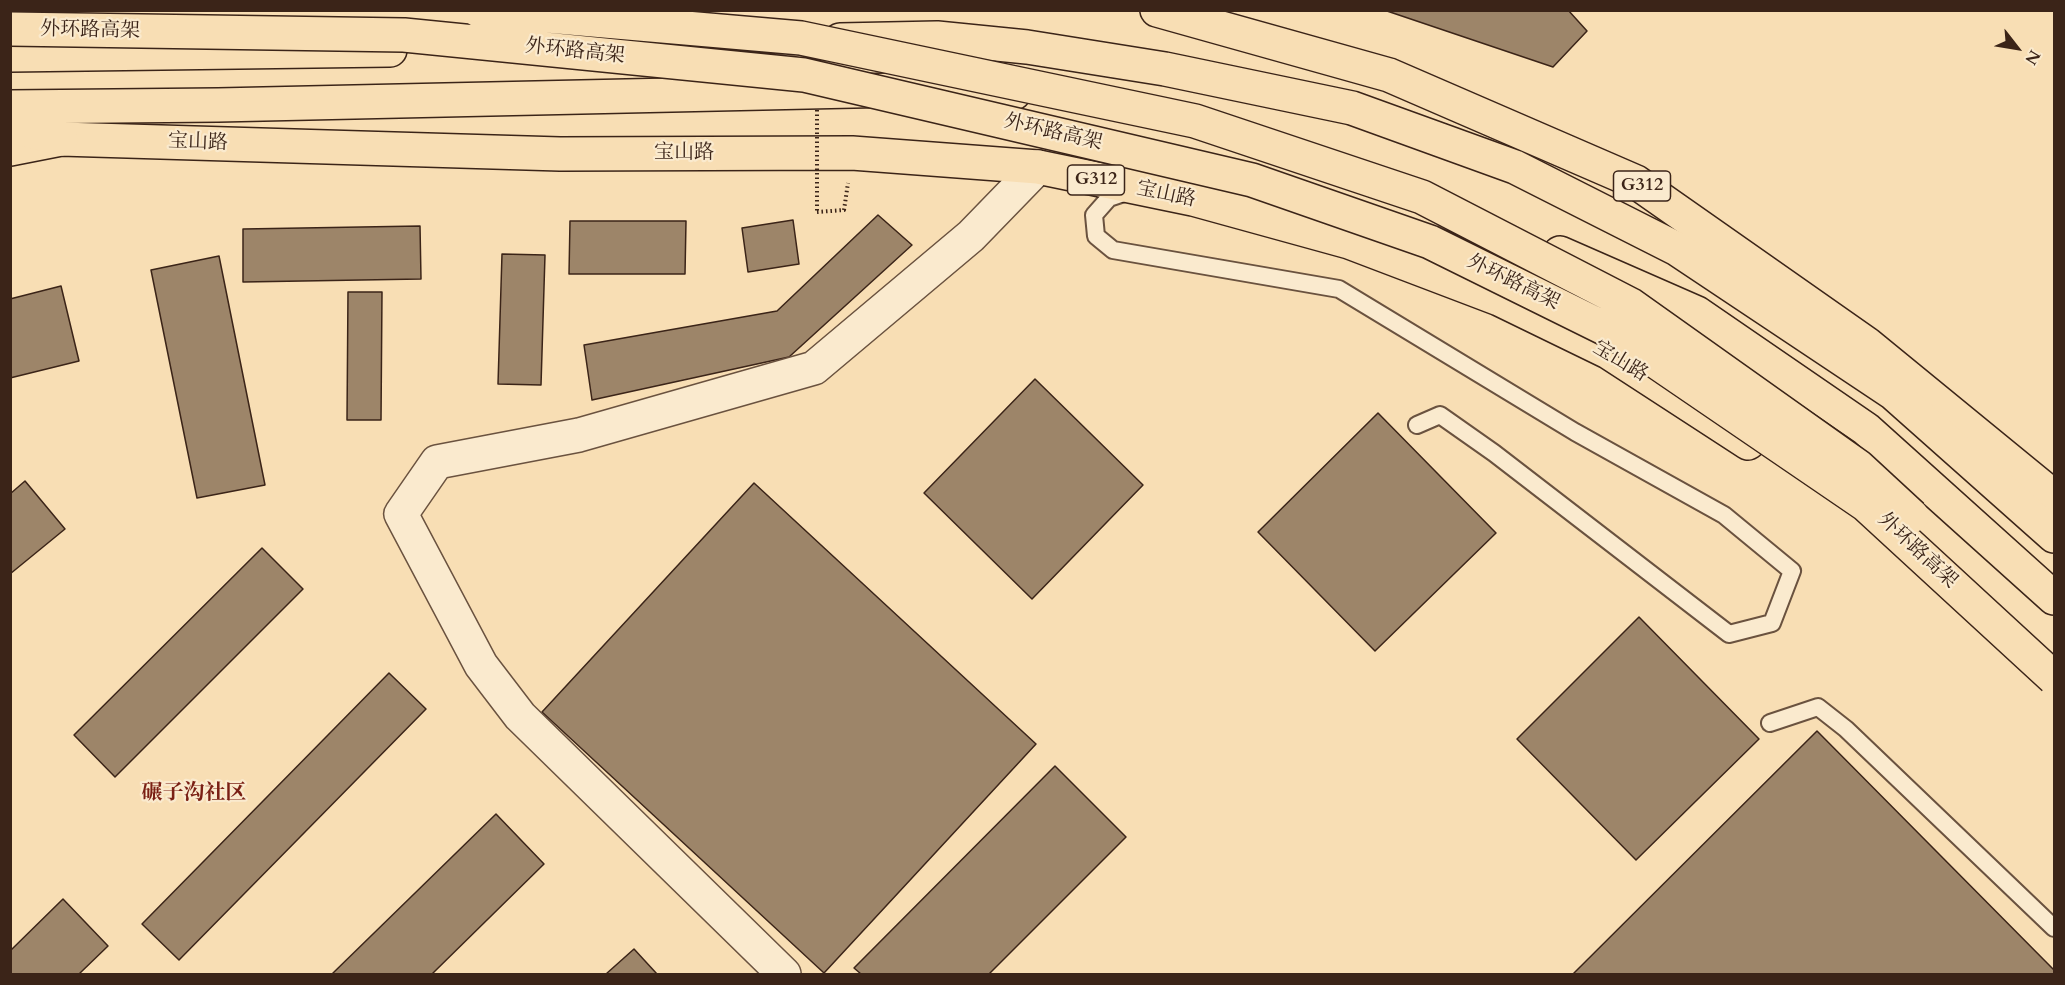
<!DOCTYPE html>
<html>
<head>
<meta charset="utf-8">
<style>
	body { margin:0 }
	#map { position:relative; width:2065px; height:985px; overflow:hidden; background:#f8deb4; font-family:Cardo,serif }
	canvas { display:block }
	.frame { position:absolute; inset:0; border:12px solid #3b2418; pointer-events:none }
	.north { position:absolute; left:1987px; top:18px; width:60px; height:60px; -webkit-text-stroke:4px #faeace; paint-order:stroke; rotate:121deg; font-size:16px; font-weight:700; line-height:24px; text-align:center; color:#3b2418 }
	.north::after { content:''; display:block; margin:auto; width:21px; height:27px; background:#3b2418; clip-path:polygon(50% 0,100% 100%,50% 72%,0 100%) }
</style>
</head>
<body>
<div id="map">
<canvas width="2065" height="985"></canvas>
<div class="frame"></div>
<div class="north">N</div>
</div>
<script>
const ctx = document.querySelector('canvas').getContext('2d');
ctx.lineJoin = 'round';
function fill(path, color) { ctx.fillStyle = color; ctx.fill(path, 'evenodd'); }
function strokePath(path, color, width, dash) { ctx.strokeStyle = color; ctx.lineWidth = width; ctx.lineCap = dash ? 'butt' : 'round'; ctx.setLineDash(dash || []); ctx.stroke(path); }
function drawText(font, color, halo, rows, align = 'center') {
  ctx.font = font + ' Cardo,"Noto Serif SC",serif'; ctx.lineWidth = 4.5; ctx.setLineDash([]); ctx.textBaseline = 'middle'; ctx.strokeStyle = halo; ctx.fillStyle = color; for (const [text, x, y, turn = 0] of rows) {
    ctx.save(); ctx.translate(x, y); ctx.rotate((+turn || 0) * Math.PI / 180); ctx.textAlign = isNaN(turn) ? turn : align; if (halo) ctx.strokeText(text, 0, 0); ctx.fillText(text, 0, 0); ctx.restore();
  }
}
const building = new Path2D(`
	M1384,10H1568L1587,31L1553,67Z
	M878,215L912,245L789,357L592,400L584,345L777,311Z
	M793,220L799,264L748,272L742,228Z
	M570,221H686L685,274H569Z
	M420,226L421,279L243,282V229Z
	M502,254L545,255L541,385L498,384Z
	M219,256L265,485L197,498L151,270Z
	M61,286L79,361L10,378V299Z
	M348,292H382L381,420H347Z
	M1035,379L1143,485L1032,599L924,493Z
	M1378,413L1496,533L1375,651L1258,532Z
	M25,481L65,529L10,574V494Z
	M754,483L1036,744L824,973L542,712Z
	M262,548L303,589L115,777L74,735Z
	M1639,617L1759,739L1636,860L1517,739Z
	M389,673L426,709L179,960L142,924Z
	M1817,731L2054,970V974H1573Z
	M1055,766L1126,837L989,974H861L854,968Z
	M496,814L544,864L432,974H332Z
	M63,899L108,946L79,974H10V951Z
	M634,949L657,974H606Z`);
const path = new Path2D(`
	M817,212L844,210L848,183`);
const lane = new Path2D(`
	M1130,191L1109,198L1094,215L1096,236L1113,250L1339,289L1575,432L1724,515L1792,571L1772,623L1729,634L1494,453L1440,415L1417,425
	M1770,723L1818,707L1846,729L2054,928`);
const street = new Path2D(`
	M784,974L520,716L481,665L401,514L437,462L579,435L814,368L971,236L1038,167`);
const primary = new Path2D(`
	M1157,10L1389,75L1636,182L1867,344L2054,497
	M10,149L61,139L560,154L852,153L1038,167L1193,199L1349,242L1499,299L1608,352L1748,443`);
const highway = new Path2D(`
	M840,40L937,38L1027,47L1165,69L1352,108L1515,167L1677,249L1893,393L2054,536
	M612,45L717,43
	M10,55L390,50
	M10,107L218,105L944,89L1014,93
	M10,126L61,139
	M1560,253L1697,313L1866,429L2054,598`);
const pathBridge = new Path2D(`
	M817,110V212`);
const highwayBridge = new Path2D(`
	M478,10L801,38L1195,121L1422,197L1631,305L1859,467L1912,516
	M10,29L404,35L804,75L1252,180L1430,242L1614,333L1866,505L2054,678`);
const shields = [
	[1096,180,57],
	[1642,186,57]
];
const shieldNames = [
	["G312",1096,180],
	["G312",1642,186]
];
const streetNames = [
	["外环路高架",90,31,1],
	["外环路高架",575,52,6],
	["外环路高架",1053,133,13],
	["宝山路",198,143,2],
	["宝山路",684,153],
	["宝山路",1166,195,12],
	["外环路高架",1513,283,26],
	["宝山路",1620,362,31],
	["外环路高架",1917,551,43]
];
const neighbourhoodNames = [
	["碾子沟社区",194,794]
];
fill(building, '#9d8569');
strokePath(building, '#3b2418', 1.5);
strokePath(lane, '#6a523f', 20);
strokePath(street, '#6a523f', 36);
strokePath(primary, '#3b2418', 36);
strokePath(highway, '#3b2418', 36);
strokePath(path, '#3b2418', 4, [1.5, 3]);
strokePath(lane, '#faeace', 16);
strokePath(street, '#faeace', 33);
strokePath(primary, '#f8deb4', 33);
strokePath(highway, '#f8deb4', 33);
strokePath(highwayBridge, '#3b2418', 36, []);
strokePath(pathBridge, '#3b2418', 4, [1.5, 3]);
strokePath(highwayBridge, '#f8deb4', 33);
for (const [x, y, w] of shields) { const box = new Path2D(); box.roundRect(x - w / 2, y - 15, w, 30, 4.5); ctx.fillStyle = '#faeace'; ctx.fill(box); strokePath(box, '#3b2418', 1.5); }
drawText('bold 18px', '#3b2418', null, shieldNames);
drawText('20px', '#3b2418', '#faeace', streetNames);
drawText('bold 21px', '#7a1f14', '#faeace', neighbourhoodNames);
</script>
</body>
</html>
